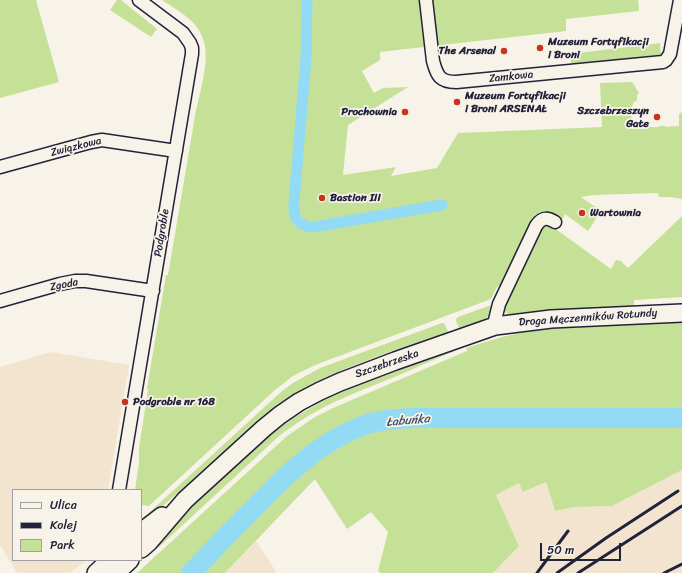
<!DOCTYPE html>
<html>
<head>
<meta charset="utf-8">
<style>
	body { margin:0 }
	#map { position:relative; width:682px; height:573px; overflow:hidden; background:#f7f3e8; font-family:Sriracha,sans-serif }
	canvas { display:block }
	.legend { position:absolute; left:12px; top:489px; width:130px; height:72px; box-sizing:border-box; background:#f7f3e8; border:1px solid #a29fa3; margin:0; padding:5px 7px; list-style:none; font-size:12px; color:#22223b }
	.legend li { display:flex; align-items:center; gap:8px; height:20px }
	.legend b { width:20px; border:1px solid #a29fa3 }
	.scale { position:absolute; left:540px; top:543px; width:81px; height:18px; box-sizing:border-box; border:2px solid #22223b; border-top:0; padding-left:5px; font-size:12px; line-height:14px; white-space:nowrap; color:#22223b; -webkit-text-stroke:3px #f7f3e8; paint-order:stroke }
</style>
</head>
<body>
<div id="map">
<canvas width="682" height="573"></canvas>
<ul class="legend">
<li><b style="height:5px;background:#f7f3e8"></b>Ulica</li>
<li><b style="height:5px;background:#22223b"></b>Kolej</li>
<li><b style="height:11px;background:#c5e198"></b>Park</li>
</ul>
<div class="scale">50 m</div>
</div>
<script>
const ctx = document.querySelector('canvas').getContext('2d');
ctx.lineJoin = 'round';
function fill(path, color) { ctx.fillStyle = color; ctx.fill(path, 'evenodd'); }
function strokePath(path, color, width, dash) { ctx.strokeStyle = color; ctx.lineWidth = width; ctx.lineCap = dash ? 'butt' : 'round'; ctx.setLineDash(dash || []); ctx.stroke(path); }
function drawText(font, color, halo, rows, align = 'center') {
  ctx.font = font + ' Sriracha,sans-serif'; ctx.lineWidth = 3.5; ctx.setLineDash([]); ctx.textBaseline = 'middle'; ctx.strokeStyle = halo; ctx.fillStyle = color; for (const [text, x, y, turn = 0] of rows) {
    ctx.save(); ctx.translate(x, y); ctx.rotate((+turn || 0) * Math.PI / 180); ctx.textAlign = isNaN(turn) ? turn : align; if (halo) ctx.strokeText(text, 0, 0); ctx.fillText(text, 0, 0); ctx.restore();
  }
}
const built = new Path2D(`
	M51,352L129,365L108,490H13V560H87L70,573H17L0,545V367Z
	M682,470V573H493L519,546L496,495L519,483L524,492L546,482L555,511L574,507L612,506Z
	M256,541L277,573H225Z`);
const green = new Path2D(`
	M0,0H36L59,82L0,98Z
	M117,0H121L157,29L151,37L110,10Z
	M162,0H638L639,11L566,19V31L380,52V60L362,71L374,93L383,88L408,87L348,125L343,175L396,167L391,176L437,168L458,133L602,127L600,83L631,82L633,83L639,93L637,95V100L634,102L631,108L632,127H659L660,126H665V127L679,126V114H680L682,111V199L670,197H659L658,193L594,195L581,197L601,211L588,231L565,214L557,230L611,269L616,260L621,261L628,268L682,216V297L634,300V309L511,316C506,314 504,311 503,306L543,224L555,222L558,217C548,211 545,209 535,215L500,285L497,287L491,299L323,362L311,367L293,376L275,390L149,506L141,505V490H135L139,463V448L148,390L147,388L166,275H168C177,222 186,169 195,116C199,94 211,60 203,39C197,20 177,10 162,0Z
	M660,43L661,57L576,66L571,63L570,54Z
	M494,304L489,315L483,322L460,330L456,321V319L458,317Z
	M682,322V470L612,506L574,507L555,511L546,482L523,492L519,483L496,495L519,546L493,573H380L378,571L388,532L371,512L347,529L315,479L225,573H137L287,436L315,417L333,408L467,351L466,348L502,337L520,333L542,329Z
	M442,323H444L449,334L428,341L392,351L347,368L316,382L292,395L278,404L255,422L182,489L141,525V520L270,402L282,391L293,383L320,368Z
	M454,349L455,351C432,360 410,371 387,380C347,396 313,409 278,437L159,547L155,543L196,503L261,443L272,434L295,417L328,398L356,386Z`);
const canal = new Path2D(`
	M307,0L306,58L294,202C293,217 297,226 313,227L442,205`);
const river = new Path2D(`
	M191,573C210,553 230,532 250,512C283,478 317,443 362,426C378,420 396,419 413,418H682`);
const street = new Path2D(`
	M426,0L433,61C437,76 440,82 456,82L663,62L666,60L670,54L680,0
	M0,167L91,142L102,140L176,151
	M0,301L60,284L75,281H86L153,291
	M495,326V320L499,304L536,226C542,217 547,217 555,222
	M119,490L192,54V48L190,43L183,33L139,0`);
const secondary = new Path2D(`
	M141,532L162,516
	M141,549L149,542L185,500L264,428L280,415L299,402L320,391L340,382L395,361L495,326L551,319L682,313
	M96,573L110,560
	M116,573L130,560`);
const rail = new Path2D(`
	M537,573L568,531
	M557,573L606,538L678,491
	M578,573L682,506
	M664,573L682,564`);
const markers = [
	[540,48,4,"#c8321e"],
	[504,51,4,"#c8321e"],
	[457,102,4,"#c8321e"],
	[405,112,4,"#c8321e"],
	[657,117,4,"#c8321e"],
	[322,198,4,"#c8321e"],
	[582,213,4,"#c8321e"],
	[125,402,4,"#c8321e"]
];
const poiNames = [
	["Muzeum Fortyfikacji",548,42],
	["i Broni",548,55],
	["The Arsenal",496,51,"right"],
	["Muzeum Fortyfikacji",465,96],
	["i Broni ARSENAŁ",465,109],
	["Szczebrzeszyn",649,111,"right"],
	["Gate",649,124,"right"],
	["Prochownia",397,112,"right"],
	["Bastion III",330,198],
	["Wartownia",590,213],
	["Podgroble nr 168",133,402]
];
const streetNames = [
	["Zamkowa",511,77,-6],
	["Związkowa",76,147,-14],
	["Podgroble",162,233,-81],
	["Zgoda",64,285,-11],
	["Droga Męczenników Rotundy",588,318,-4],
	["Szczebrzeska",387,364,-19]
];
const waterNames = [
	["Łabuńka",408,421,-5]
];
fill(built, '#f2e4cf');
fill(green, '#c5e198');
strokePath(canal, '#93dbf4', 11);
strokePath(river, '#93dbf4', 20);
strokePath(street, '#22223b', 15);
strokePath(secondary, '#22223b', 20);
strokePath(street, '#f7f3e8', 12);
strokePath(secondary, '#f7f3e8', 17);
strokePath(rail, '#22223b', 3);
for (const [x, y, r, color] of markers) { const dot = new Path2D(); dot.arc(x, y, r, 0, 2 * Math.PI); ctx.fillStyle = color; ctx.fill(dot); strokePath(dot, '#f7f3e8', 1.5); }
drawText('bold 11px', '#22223b', '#f7f3e8', poiNames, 'left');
drawText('11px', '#22223b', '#f7f3e8', streetNames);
drawText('italic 12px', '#3e5069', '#f7f3e8', waterNames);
</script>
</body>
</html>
